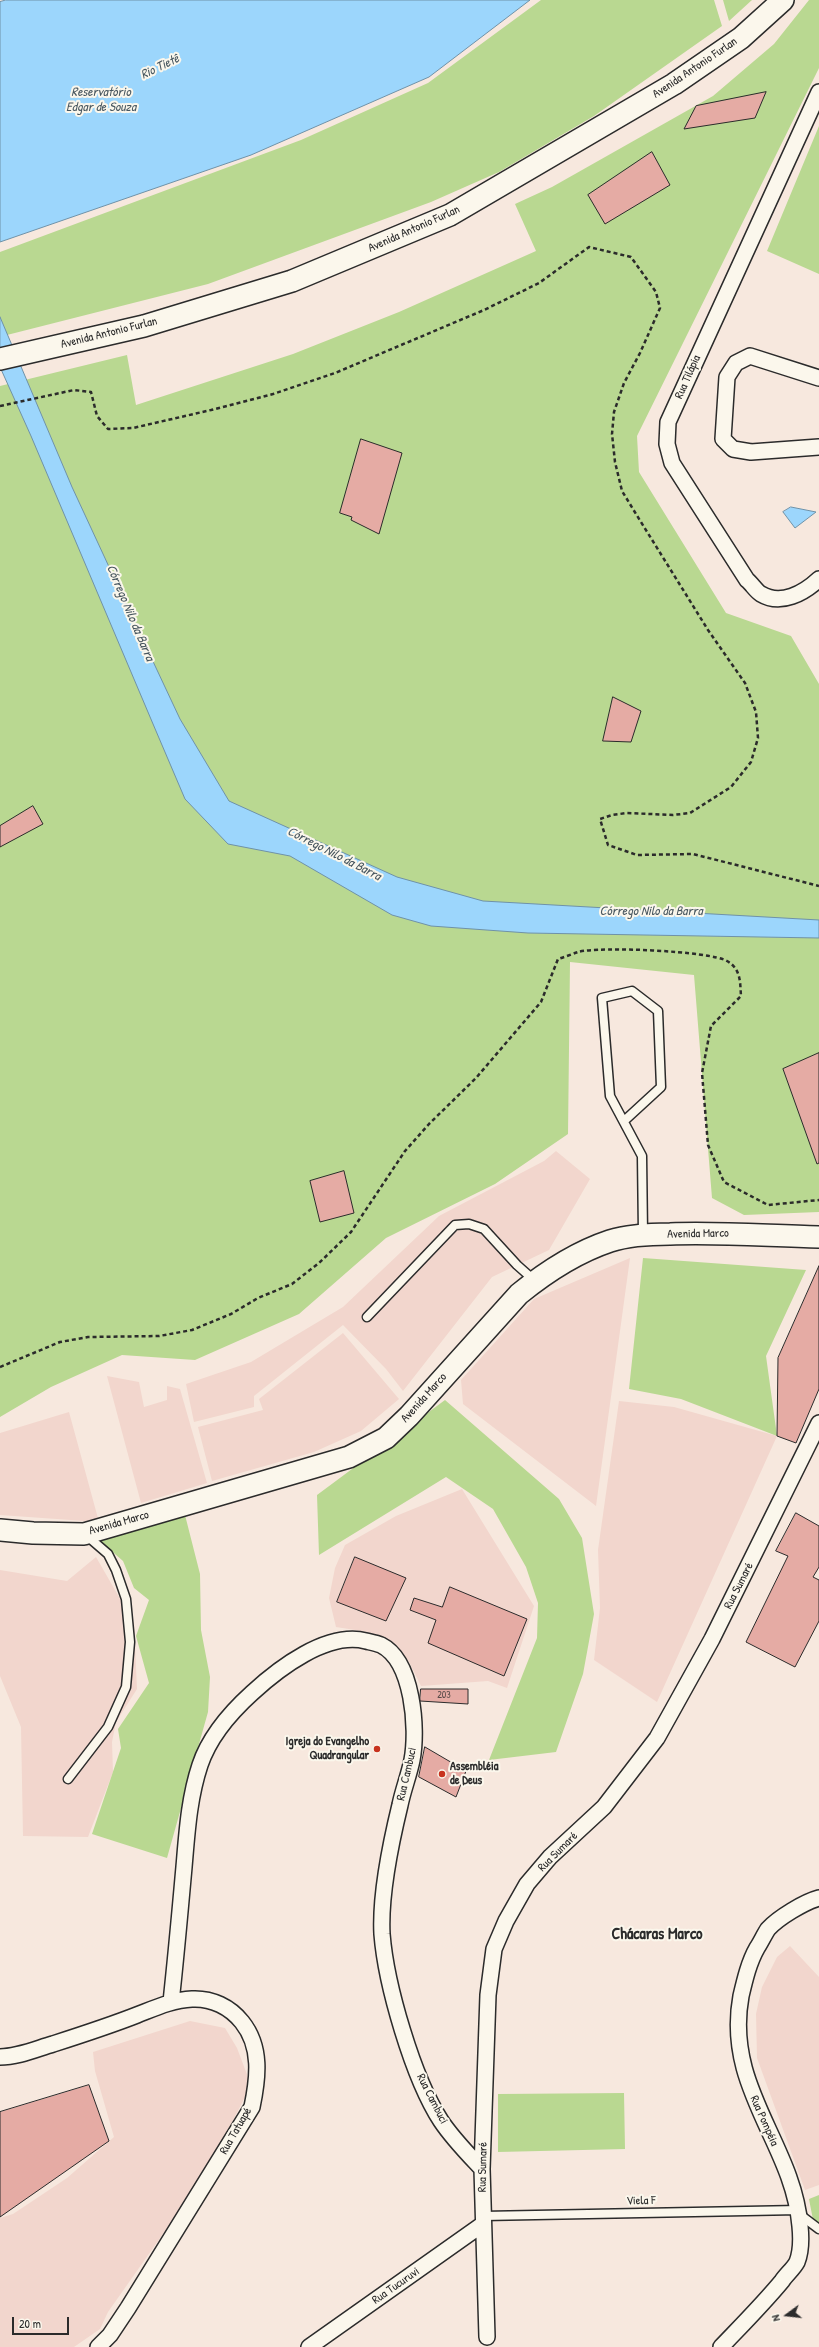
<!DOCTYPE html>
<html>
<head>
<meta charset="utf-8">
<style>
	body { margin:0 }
	#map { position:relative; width:819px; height:2347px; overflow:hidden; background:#f7e8de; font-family:"Patrick Hand",sans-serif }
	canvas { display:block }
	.north { position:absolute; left:767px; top:2295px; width:40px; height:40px; -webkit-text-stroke:3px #fbf7ec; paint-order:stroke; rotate:255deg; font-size:11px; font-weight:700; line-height:16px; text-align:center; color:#2b2b2b }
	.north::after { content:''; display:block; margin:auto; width:14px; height:18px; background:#2b2b2b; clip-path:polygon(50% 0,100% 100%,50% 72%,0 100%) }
	.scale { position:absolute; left:12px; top:2317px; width:57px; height:18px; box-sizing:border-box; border:2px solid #2b2b2b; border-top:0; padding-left:5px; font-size:12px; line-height:14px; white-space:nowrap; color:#2b2b2b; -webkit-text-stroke:3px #fbf7ec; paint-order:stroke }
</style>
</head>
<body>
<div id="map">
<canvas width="819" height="2347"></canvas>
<div class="north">N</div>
<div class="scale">20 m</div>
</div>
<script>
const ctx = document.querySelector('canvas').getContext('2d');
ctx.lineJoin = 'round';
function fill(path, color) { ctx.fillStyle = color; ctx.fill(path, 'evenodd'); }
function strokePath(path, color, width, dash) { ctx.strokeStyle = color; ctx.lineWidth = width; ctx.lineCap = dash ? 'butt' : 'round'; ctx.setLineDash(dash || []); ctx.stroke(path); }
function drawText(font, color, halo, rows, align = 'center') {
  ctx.font = font + ' "Patrick Hand",sans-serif'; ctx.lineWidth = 4; ctx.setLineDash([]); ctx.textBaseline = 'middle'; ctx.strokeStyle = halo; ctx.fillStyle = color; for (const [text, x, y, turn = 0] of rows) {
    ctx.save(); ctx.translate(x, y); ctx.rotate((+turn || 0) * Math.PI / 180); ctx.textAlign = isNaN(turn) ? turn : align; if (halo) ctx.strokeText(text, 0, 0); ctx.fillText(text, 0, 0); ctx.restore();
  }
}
const built = new Path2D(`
	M556,1151L590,1179L549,1250L492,1277L403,1391L386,1369L343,1325L254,1396V1407L194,1422L186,1384L251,1362L343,1307L439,1216L544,1161Z
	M630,1258L596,1506L463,1404L461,1380L534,1299Z
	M343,1333L399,1399L361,1431L314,1452L212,1481L198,1427L263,1410L259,1399Z
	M107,1376L139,1382L144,1407L167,1400V1386L180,1389L207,1483L141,1503Z
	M619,1401L674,1407L777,1436L657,1702L594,1660L600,1608L598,1550Z
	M69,1412L99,1522L0,1515V1433Z
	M462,1489L534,1606L507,1688L488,1681L421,1686L408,1660L395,1646L368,1632L336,1627L329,1598L335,1568L345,1545L396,1516Z
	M96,1557L134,1623L137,1689L116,1722L112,1742L113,1772L88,1837L23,1836L21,1727L0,1676V1570L67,1581Z
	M790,1946L819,1977V2185L805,2190L757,2058L756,2014L762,1987L777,1957Z
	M190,2021L225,2028L237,2048L251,2085L208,2170L108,2312L100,2329L74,2347H0V2218L13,2214L67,2178L114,2137L95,2071L93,2052Z`);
const green = new Path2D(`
	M541,0H714L722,26L594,116L499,172L431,202L208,284L3,336L0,328V252L301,140L428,83Z
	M723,0H752L729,21Z
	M809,0H819V68L637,436L639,472L726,613L791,636L819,684V1212L744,1215L712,1198L694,975L570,962L568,1134L495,1184L386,1238L299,1314L195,1360L122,1355L51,1387L0,1417V386L127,355L136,405L293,354L399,312L536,251L515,204L552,187L713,96L774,44Z
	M819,126V274L767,251Z
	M643,1258L806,1270L766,1356L777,1436L681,1399L629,1389Z
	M445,1400L559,1499L582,1538L594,1614L583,1674L556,1752L489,1760L537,1638L538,1603L526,1567L493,1509L446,1477L319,1555L317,1495Z
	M185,1515L200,1574L201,1630L210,1677L208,1712L167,1858L92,1834L121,1748L118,1729L149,1683L136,1636L149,1600L134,1588L123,1561L99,1540Z
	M624,2093L625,2149L498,2152V2094Z
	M819,2195V2230L814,2225L809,2199Z`);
const water = new Path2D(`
	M6,0H530L429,77L251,155L0,242V2Z
	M0,317L72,487L142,638L180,719L229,801L397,877L483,901L819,920V938L528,933L431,926L392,915L290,856L228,844L185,799L156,731L31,436L0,367Z
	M791,507L816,512L795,528L783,512Z`);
const building = new Path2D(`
	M766,92L755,118L684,129L696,106Z
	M652,152L670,185L605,224L588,195Z
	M361,439L402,453L379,534L351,520L352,517L340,513Z
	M613,697L641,711L631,742L603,741Z
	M33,806L43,824L0,847V826Z
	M819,1053V1163L817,1164L783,1069Z
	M344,1171L354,1213L320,1222L310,1181Z
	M819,1266V1389L796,1443L777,1436L778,1358Z
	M796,1513L819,1526V1567L813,1577L819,1580V1621L795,1667L746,1642L788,1556L776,1551Z
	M355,1557L406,1578L386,1621L337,1602Z
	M450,1587L527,1619L504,1676L428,1643L436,1620L410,1610L414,1598L442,1607Z
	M421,1689H468V1704L420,1701Z
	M425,1747L466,1771L456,1797L419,1777Z
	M89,2085L109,2141L0,2217V2112Z`);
const path = new Path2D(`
	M0,406L74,390L91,392L97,416L108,429L133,428L211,410L273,394L335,373L484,310L539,283L589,247L631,257L656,292L660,308L640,353L624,383L614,412L612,434L615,462L622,491L636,514L708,630L745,683L756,712L758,738L751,762L731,787L690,813L673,815L627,813L612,815L600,819L608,845L637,855L693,854L819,886
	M0,1367L60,1342L88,1337L159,1336L192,1330L231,1314L258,1298L292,1284L319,1263L351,1232L405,1151L429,1124L476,1078L541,1002L558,959C565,957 572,954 578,952C599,946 710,951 727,961C741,969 740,982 741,996L711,1026L702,1073L708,1145L724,1182L768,1205L819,1200`);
const lane = new Path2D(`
	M624,1121L661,1087L658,1011L632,991L602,998L610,1096L642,1156L643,1234
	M367,1317L455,1225L469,1224L484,1229L517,1265L535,1281
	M68,1779L108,1727L126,1687L130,1642L126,1599L116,1570L108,1554L86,1535
	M799,2214L819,2229
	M483,2216L799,2210`);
const street = new Path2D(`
	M819,92L668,422L667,444L672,463L747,580C752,584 756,591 761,594C781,606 804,593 819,579
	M819,378L750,356L736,363L727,377L723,439L733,449L751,452L819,447
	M171,2002C176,1957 180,1912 184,1867C187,1832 189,1798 200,1765C209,1738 231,1712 252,1693C278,1669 327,1631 366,1641C370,1642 376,1643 381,1645C413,1661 418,1729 412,1760C409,1775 403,1790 400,1805C391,1842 380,1896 382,1934C386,1985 413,2078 441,2121C453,2139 468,2154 482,2169
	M0,2057C18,2057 36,2049 53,2044C81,2035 109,2026 137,2015C155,2008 172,2000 192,1999C212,1998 230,2007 242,2022C262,2047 258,2078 252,2107L128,2308L110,2335L98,2347
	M487,2337L482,2169L488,1995L494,1949L506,1921L527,1884L550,1857L604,1807L657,1738L712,1639L819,1423
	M309,2347L483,2224
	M721,2347C742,2325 763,2304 782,2281C786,2275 794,2268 797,2262C801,2252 801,2236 800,2226C793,2143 724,2088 741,1996C745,1979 749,1962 757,1948C761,1942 764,1935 768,1929C778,1918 804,1902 819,1898`);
const secondary = new Path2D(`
	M0,359L144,326L292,281L450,215L674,84L741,38L783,0
	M0,1530L33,1533L84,1534L349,1457L386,1438L409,1416L519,1294C546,1272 577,1252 610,1241C629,1235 650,1234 670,1234C720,1232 769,1236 819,1237`);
const markers = [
	[377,1749,4,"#c8321e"],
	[442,1774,4,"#c8321e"]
];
const numberNames = [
	["203",444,1695]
];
const streetNames = [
	["Avenida Antonio Furlan",695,68,-34],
	["Avenida Antonio Furlan",414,229,-24],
	["Avenida Antonio Furlan",109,333,-14],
	["Rua Tilápia",688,377,-66],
	["Avenida Marco",698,1234,-1],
	["Avenida Marco",424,1398,-48],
	["Avenida Marco",119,1523,-16],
	["Rua Sumaré",739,1586,-63],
	["Rua Cambuci",407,1774,-77],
	["Rua Sumaré",558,1852,-45],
	["Rua Cambuci",432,2099,63],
	["Rua Pompéia",764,2121,66],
	["Rua Tatuapé",236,2131,-60],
	["Rua Sumaré",483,2167,-89],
	["Viela F",641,2201,-1],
	["Rua Tucuruvi",396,2286,-35]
];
const poiNames = [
	["Igreja do Evangelho",369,1742],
	["Quadrangular",369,1756],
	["Assembléia",450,1767,"left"],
	["de Deus",450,1781,"left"]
];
const waterNames = [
	["Rio Tietê",160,67,-26],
	["Reservatório",101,93],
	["Edgar de Souza",101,108],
	["Córrego Nilo da Barra",130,613,67],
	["Córrego Nilo da Barra",334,854,27],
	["Córrego Nilo da Barra",651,912]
];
const districtNames = [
	["Chácaras Marco",657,1935]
];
fill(built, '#f2d6cd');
fill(green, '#b9d891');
fill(water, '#9cd6fc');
strokePath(water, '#6f92a8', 1);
fill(building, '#e5aba4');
strokePath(building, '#2b2b2b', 1);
strokePath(lane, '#2b2b2b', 11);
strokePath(street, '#2b2b2b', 18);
strokePath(secondary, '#2b2b2b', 24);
strokePath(path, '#2b2b2b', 2.5, [4, 3]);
strokePath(lane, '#fbf7ec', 8);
strokePath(street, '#fbf7ec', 15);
strokePath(secondary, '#fbf7ec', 21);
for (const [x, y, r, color] of markers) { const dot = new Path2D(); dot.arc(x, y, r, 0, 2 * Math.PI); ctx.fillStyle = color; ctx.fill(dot); strokePath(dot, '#fbf7ec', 1.5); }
drawText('10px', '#5a4b49', null, numberNames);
drawText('12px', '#2b2b2b', '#fbf7ec', streetNames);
drawText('bold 12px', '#2b2b2b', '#fbf7ec', poiNames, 'right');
drawText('italic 13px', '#47565f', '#fbf7ec', waterNames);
drawText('bold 16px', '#2b2b2b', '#fbf7ec', districtNames);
</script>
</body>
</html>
